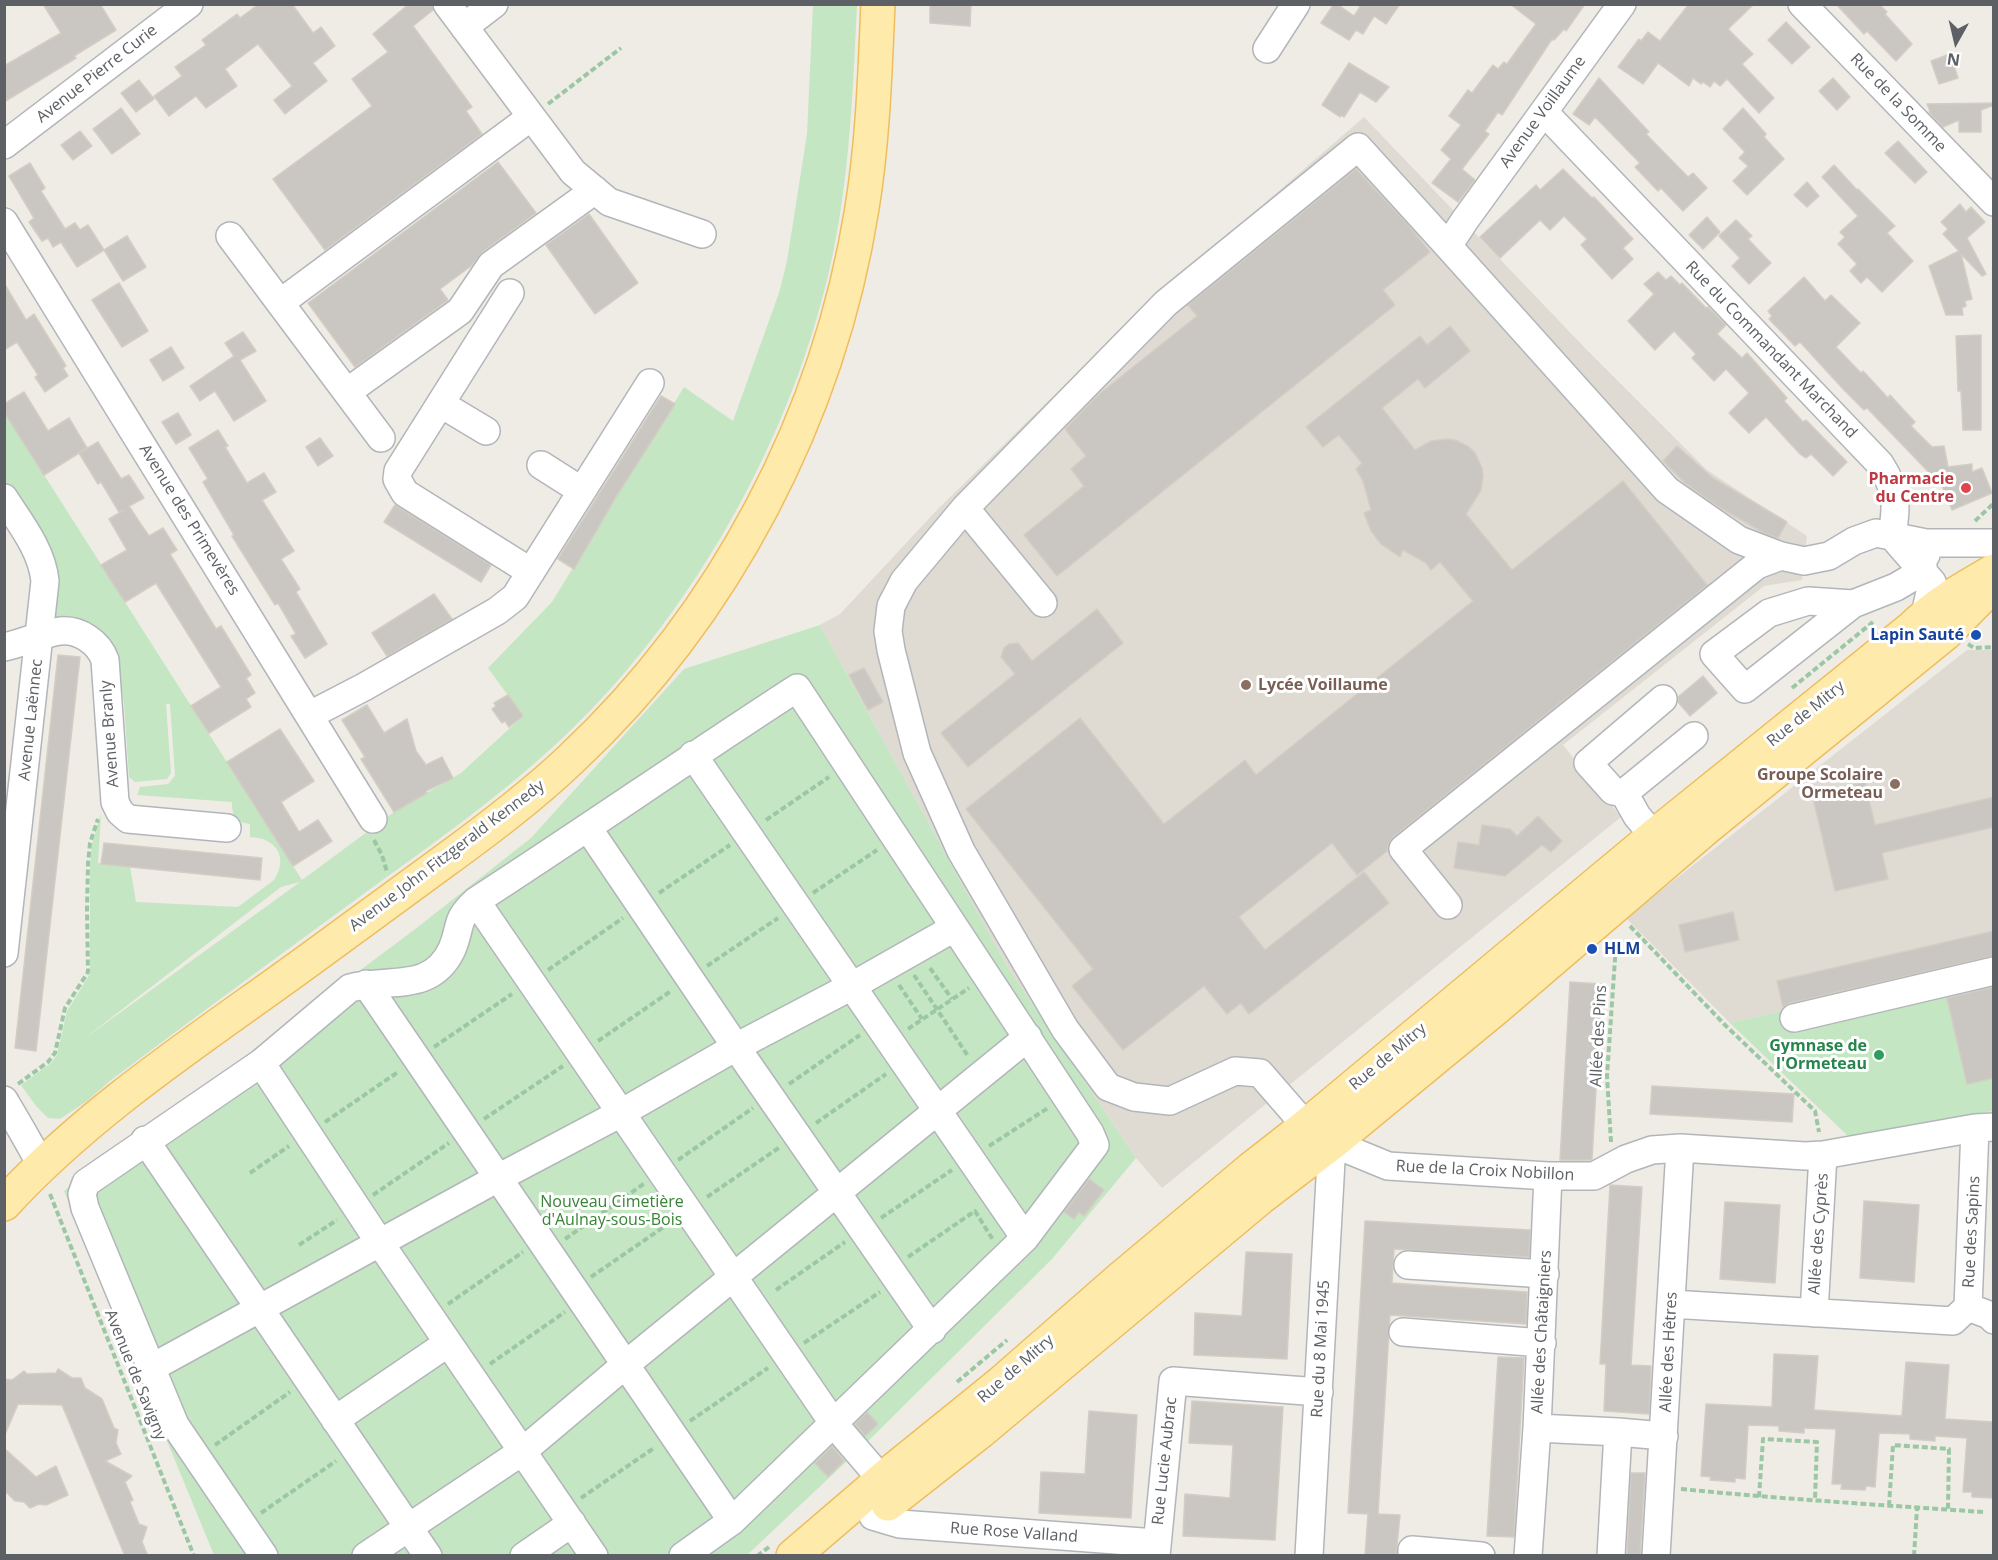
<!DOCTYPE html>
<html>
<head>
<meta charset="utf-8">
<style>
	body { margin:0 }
	#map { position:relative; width:1998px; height:1560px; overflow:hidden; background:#efece5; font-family:"Open Sans",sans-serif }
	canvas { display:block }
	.frame { position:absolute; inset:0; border:6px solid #5d6165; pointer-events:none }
	.north { position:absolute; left:1926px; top:12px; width:60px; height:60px; -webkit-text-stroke:4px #fff; paint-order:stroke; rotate:188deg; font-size:16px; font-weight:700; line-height:24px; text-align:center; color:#5d6165 }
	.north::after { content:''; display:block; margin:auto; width:21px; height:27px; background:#5d6165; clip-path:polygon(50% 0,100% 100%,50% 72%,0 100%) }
</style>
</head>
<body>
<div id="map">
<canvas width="1998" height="1560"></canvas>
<div class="frame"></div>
<div class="north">N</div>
</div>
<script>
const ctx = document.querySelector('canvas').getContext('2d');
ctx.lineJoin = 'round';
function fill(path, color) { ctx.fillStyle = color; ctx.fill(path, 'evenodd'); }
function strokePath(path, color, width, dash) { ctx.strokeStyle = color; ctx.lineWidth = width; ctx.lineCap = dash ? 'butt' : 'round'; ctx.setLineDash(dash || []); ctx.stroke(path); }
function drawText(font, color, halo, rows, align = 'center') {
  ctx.font = font + ' "Open Sans",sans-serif'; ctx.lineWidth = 6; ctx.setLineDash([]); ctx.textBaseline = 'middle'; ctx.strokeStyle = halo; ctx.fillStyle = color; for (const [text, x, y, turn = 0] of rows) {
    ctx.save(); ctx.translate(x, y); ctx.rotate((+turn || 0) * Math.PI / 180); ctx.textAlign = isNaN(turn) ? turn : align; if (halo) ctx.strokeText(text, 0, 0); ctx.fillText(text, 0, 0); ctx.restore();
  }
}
const education = new Path2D(`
	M1364,117L1584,347L1707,470L1807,536L1802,580L1764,586L1563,745L1621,817L1162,1188L1136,1158L1008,968L820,625L840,614L936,511L1137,314Z
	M1967,650H1993V962L1730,1023L1626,918Z`);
const green = new Path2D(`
	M813,5H857C853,88 850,171 833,253C796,433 690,622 554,746C494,801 428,847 362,895C278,956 194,1018 111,1080L87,1101L60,1119L48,1118L36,1106L21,1085L51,1063L57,1055L67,1011L90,974V866L92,844L101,814L98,863L130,867L136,902L238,907L274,880C289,857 276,838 250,837V824C235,822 232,816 232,802L137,795L140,787L168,784L175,776L170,704H166L171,773L167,779L135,782L129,777L124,704L119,672L55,620L5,487L4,412L302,880L394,812L461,773L523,716L488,668L552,602L684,387L733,421L779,293L787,261L807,134ZM300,882L81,1041L281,887Z
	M820,625L1008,968L1136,1158L1052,1259L864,1445L746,1556L214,1555L64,1191L414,930L531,838L684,669Z
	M1993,962V1111L1849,1137L1730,1023Z`);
const building = new Path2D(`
	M43,4H100L116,30L74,56L76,58L4,102V66L61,33Z
	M259,4H292L313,33L321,27L335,46L313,63L327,81L285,114L274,100L292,86L258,44L225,69L237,86L206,108L196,96L169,116L154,96L182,76L175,67L206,45L202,40L237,14L240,18Z
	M409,4H431L433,10L413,26L472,107L466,111L482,134L325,250L273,179L372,106L352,79L388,52L373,34Z
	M930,4H971L970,26L930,23Z
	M1334,4H1337L1354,16L1360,7L1357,4H1400L1386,24L1374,16L1363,34L1356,30L1349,40L1321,23Z
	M1510,4H1585L1566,31L1564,29L1554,40L1552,39L1502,115L1498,112L1485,131L1489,134L1462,169L1475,180L1458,202L1432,183L1451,159L1441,150L1461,125L1449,116L1468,90L1472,93L1493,65L1498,69L1504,62L1507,64L1536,24Z
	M1689,4H1754L1728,29L1753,54L1742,64L1774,98L1759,113L1727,79L1720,86L1714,81L1710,87L1703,82L1701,84L1693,78L1689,86L1658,63L1643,84L1618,67L1639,39L1641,41L1648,32L1660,41Z
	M1836,4H1879L1887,12L1885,14L1912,44L1896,61L1867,31L1864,34Z
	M1786,22L1810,47L1792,64L1768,40Z
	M1950,54L1958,78L1939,84L1931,61Z
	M1349,63L1389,87L1376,102L1360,92L1344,117L1341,115L1340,117L1322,105Z
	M1599,78L1649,132L1646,134L1688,177L1693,173L1707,188L1683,211L1661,188L1658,191L1635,167L1640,163L1595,117L1589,125L1573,114Z
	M1833,78L1850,97L1837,110L1819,91Z
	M139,80L154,99L136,112L121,93Z
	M1994,103V105L1981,110V132H1959V120L1943,127L1929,112L1930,111L1927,104Z
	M121,108L140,134L112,154L93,129Z
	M1743,108L1766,134L1764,137L1784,159L1747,195L1733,181L1748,166L1739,158L1745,152L1723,129Z
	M80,131L92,146L73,160L61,145Z
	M1898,141L1927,172L1915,183L1885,153Z
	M498,162L536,213L482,252L471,266L440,289L448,300L355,367L308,303Z
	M30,163L45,188L41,191L65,229L75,223L80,230L88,225L104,250L77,267L61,242L53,247L48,238L42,241L29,222L34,218L9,176Z
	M1834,165L1857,190L1858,189L1895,226L1887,233L1913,261L1882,292L1867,277L1861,283L1850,271L1857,264L1838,244L1845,237L1840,232L1858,216L1822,177Z
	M1356,169L1410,227L1430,252L1383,290L1395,305L1057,576L1024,535L1084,486L1071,469L1086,456L1065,429L1098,395L1197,316L1188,305Z
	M1563,169L1592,198L1594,197L1633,239L1623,248L1633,259L1612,279L1581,245L1587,239L1564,216L1550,230L1540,220L1500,258L1480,237L1536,185L1540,190Z
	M1807,182L1819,196L1807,207L1794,195Z
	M1960,204L1966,212L1971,207L1985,222L1967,238L1986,274L1982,276L1961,254L1972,299L1965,301L1966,306L1962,308L1963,315H1946L1929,266L1959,251L1943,234L1948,229L1941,222Z
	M589,214L638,283L595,314L546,245Z
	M1707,217L1720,232L1703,249L1689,235Z
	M1736,220L1752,236L1748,239L1771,263L1749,284L1732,266L1740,258L1719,236Z
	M127,236L146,267L123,281L104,250Z
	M1658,272L1666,280L1671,276L1680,285L1682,283L1706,308L1708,307L1726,325L1717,334L1742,358L1747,353L1787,398L1784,401L1803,422L1806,420L1847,462L1833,476L1811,454L1806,458L1800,454L1766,417L1749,433L1729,413L1749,393L1726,369L1714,381L1692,358L1696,354L1674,331L1655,350L1628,321L1654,294L1644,284Z
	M1804,277L1825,301L1831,295L1860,323L1836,347L1861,373L1863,371L1888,398L1890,395L1915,422L1911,426L1932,447L1944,446L1948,467L1972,464V472L1982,468L1992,493L1952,510L1942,486L1867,408L1864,410L1844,390L1800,342L1795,346L1769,319L1772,316L1768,311Z
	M4,283L26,320L34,314L66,366L63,368L68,376L45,392L35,377L38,375L17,342L4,350Z
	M119,283L148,331L122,347L92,300Z
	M1450,326L1470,351L1425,388L1418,379L1382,408L1415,450L1431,441L1448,439L1455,440L1469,447L1475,453L1482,468L1483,476L1481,490L1466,514L1512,570L1623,481L1707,585L1393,837L1389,843L1387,851L1357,875L1332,843L1239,917L1265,950L1364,872L1389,903L1249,1014L1241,1003L1227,1014L1204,986L1123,1050L1072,986L1093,969L966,809L1080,718L1164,824L1245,760L1256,775L1473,601L1440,562L1431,570L1426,563L1403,550L1400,557L1381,544L1371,531L1364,513L1371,510L1363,481L1356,469L1362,463L1339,435L1323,447L1306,427L1420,336L1427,345Z
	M243,332L256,351L240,360L266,401L234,421L215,391L200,401L190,386L234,356L225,343Z
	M1981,335V430H1963L1961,391H1958L1956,336Z
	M171,347L184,368L163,381L150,360Z
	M24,392L48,431L69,418L87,448L44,475L4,412V404Z
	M661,396L675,404L616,497L574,569L558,559Z
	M178,413L191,435L176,444L162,422Z
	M218,430L228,446L225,447L247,483L264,473L276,492L262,500L294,551L281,559L300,589L296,592L327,644L305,658L291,636L296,634L278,603L275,605L232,536L234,535L203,482L208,479L189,448Z
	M320,438L333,456L318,466L306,447Z
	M98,442L121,479L129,475L144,498L129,506L138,520L149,536L163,528L177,550L170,554L216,629L221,626L251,675L246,678L255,693L246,699L251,707L209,733L191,706L221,687L156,583L125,602L101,565L127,550L109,519L124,510L119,512L101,482L98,484L79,453Z
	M1677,446L1713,478L1787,522L1778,538L1764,533L1719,507L1685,483L1663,461Z
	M395,505L491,565L481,582L384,522Z
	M434,594L452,619L387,656L372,633Z
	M1097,609L1123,643L968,767L941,733L1015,674L1001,657L1004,648L1009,644L1018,643L1032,661Z
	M58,655L80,657L36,1051L15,1048Z
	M864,668L883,702L868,710L849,675Z
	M1703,676L1717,693L1690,716L1678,702V697Z
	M508,695L523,716L509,727L505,721L502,723L492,709L496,706L494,703Z
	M367,705L384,733L407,719L416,751L426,765L442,757L453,778L426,791L427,793L394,812L361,759L365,757L342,720Z
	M280,729L314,781L281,802L299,832L318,820L332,841L293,866L227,762Z
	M1865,782L1875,825L1994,797V827L1882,853L1888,879L1835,891L1812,794Z
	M1538,816L1562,841L1551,852L1542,845L1505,876L1454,868L1458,842L1479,845L1482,825L1510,829L1517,836Z
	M104,843L262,858L260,880L101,864Z
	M1733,912L1739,940L1685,952L1679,925Z
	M1994,931V956L1790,1003L1783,1007L1777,981Z
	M1570,982L1602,984L1592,1159L1590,1160H1560Z
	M1994,987V1078L1967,1084L1947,998Z
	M1652,1086L1794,1094L1792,1122L1650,1114Z
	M1089,1179L1104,1190L1084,1216L1079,1212L1074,1219L1064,1212Z
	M1610,1185L1642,1187L1631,1365L1651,1366L1649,1414L1604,1411L1606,1364H1600Z
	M1864,1201L1919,1205L1914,1282L1860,1278Z
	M1725,1202L1780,1205L1775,1283L1720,1279Z
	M1365,1221L1530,1230L1529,1257L1394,1249L1392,1283L1527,1292L1526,1324L1390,1315L1378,1514L1400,1515L1396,1556H1365L1368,1514L1348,1513Z
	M1246,1252L1292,1254L1287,1359L1194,1355L1195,1313L1242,1316Z
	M1774,1354L1818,1356L1814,1410L1902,1416L1906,1362L1949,1365L1945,1419L1994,1422V1498L1972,1497V1492H1963L1967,1438L1935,1436V1441L1910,1439V1434L1879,1433L1875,1487L1866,1486L1865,1490L1841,1489L1842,1484H1832L1836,1429L1804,1428V1433L1779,1431V1426L1748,1425L1745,1479L1735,1478V1482L1710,1480L1711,1477L1701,1476L1706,1404L1772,1407Z
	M1498,1357L1524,1358L1514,1537L1487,1536Z
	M58,1369L72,1378H81L85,1388L102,1399L114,1428L118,1430L116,1443L121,1454L105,1461L132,1476L125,1482L133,1500L130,1502L139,1524L147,1527L142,1542L148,1556H125L62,1405L18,1404L4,1437V1379L12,1380L24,1371L27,1374L56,1373Z
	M1192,1401L1283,1407L1275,1540L1183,1536L1185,1494L1230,1498L1233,1445L1189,1443Z
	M1089,1411L1137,1415L1131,1518L1039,1513L1041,1472L1085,1474Z
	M867,1412L878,1424L865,1436L855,1424Z
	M832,1446L844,1461L828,1477L815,1463Z
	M4,1448L36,1477L56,1466L68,1495L46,1505L39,1504L30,1508L24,1502L15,1501L4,1490Z
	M1631,1473H1645L1640,1556H1627Z`);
const path = new Path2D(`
	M548,104L621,48
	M1975,521L1994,503
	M1968,644L1974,648L1994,647
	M1792,688L1873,622
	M766,820L829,777
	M374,840L382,855L387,872
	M659,893L730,845
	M813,893L877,850
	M1630,926L1725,1025L1815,1111L1819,1132
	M707,966L778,918
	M930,968L952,999
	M548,970L623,918
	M914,975L968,1056
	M899,985L922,1019
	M908,1029L969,988
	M598,1041L671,991
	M434,1047L512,994
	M18,1084L48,1062L55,1053L65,1008L88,972L87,910L88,864L90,843L98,819
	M789,1084L860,1035
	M484,1119L563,1066
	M325,1122L398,1072
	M816,1123L886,1074
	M1611,1142L1607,1076L1615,959V940
	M989,1146L1048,1108
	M678,1160L753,1108
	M250,1173L289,1146
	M50,1194L194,1556
	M373,1195L449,1143
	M707,1197L780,1147
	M881,1218L952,1170
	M565,1239L645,1183
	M299,1245L337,1220
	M908,1257L975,1211L993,1240
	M591,1277L671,1222
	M776,1290L845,1242
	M448,1304L523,1252
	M804,1343L880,1292
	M490,1364L565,1312
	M957,1382L1007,1340
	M690,1421L768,1368
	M215,1445L290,1392
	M1681,1489C1782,1499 1882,1505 1983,1512
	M1759,1497L1763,1439L1817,1442L1815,1499
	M581,1498L654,1448
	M1889,1506L1893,1445L1949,1449L1948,1510
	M261,1513L336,1461
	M757,1556L769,1547
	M1914,1556L1917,1508`);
const minor = new Path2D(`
	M447,4L573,172L609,202L702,234
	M1802,4L1994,202
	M464,27L494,4
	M1267,49L1296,4
	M1544,112L1880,464C1898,492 1897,505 1892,536L1932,582L1925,615
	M4,145L189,4
	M4,222L373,819
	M230,236L381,438
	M1448,246L1465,220L1622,4
	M510,293L398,471L397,479L405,493L531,572
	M280,303L531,117
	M347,392L460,311L491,265L595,190
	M441,404L486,431
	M541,465L582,491
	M4,498C20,523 42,550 45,581L4,953
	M965,508L904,581L891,606L888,631L891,650L917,753L961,851L1065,1029L1108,1087L1134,1097L1170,1101L1235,1071L1260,1073L1306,1126L1332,1143L1388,1166L1548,1176H1594L1626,1159L1652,1150L1680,1148L1805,1156L1823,1155L1975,1128L1994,1127
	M1043,603L965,508L1166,303L1358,147L1448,246L1667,490L1739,540L1781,556L1804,561L1829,556L1854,541L1876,533L1926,543H1994
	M1853,604L1808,601L1769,613L1714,654L1745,689L1853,604L1896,587L1923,571V558L1926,555
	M4,647C23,643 41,634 60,631C80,629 99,643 105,660L115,802L120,812L128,819L227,828
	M310,715L364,687L497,611L515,597L650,383
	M693,755L1025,1238
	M1624,793L1613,791L1588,763L1663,699
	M588,828L736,1047L932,1330
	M1654,836L1637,816L1624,793L1694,736
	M476,901L834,1424L882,1480
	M1448,905L1403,849L1757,565L1781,556
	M366,984L732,1521
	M1794,1018L1994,971
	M261,1063L380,1243L594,1556
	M4,1100C17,1122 29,1142 41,1165
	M145,1140L428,1556
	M1548,1176L1537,1428L1618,1432L1611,1556
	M1408,1265L1545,1274
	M1671,1304L1953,1321L1968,1307
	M1968,1307L1975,1128
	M1968,1307L1989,1315L1994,1320
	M1814,1313L1823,1155
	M1403,1332L1542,1343
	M151,1368L498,1178L621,1113L736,1047L852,986L954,928
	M335,1420L448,1343
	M1618,1432L1664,1436
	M873,1516L900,1524L1156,1543
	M264,1556L175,1425L85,1208L82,1194L86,1183L261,1063L350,988C389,977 431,994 452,949C462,926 454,921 476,901C584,831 689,758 797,688L1090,1133L1095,1145L1025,1238L732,1521L683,1556
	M366,1556L523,1451L625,1365L1028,1037
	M524,1556L572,1523
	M1156,1556L1173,1381L1319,1392
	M1309,1556L1332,1143
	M1412,1556V1550L1481,1556
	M1528,1556L1537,1428
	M1656,1556L1680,1148`);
const major = new Path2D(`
	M4,1204C94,1106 210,1033 316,955C358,924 400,893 443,862C487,830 531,797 571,759C725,615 829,416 862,208C873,141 875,72 878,4
	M888,1504L981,1431L1260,1198L1332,1143L1496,1008L1706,828L1946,633L1994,584
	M793,1556L891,1472L1001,1383L1120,1279L1251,1169L1306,1126L1654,836L1913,627C1937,603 1965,588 1994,571`);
const markers = [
	[1966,488,6,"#e0444e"],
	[1976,635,6,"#1a4fb4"],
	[1246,685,6,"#8d6e63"],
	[1895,784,6,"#8d6e63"],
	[1592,949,6,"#1a4fb4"],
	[1879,1055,6,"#2e9e5b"]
];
const streetNames = [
	["Avenue Pierre Curie",97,74,-38],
	["Rue de la Somme",1898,103,46],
	["Avenue Voillaume",1543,112,-54],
	["Rue du Commandant Marchand",1771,350,46],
	["Avenue des Primevères",189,520,58],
	["Rue de Mitry",1806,714,-39],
	["Avenue Laënnec",31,720,-84],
	["Avenue Branly",110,734,-94],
	["Avenue John Fitzgerald Kennedy",447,856,-37],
	["Allée des Pins",1599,1036,-87],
	["Rue de Mitry",1388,1057,-40],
	["Rue de la Croix Nobillon",1485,1171,3],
	["Rue des Sapins",1972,1232,-87],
	["Allée des Cyprès",1819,1234,-86],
	["Allée des Châtaigniers",1542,1332,-87],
	["Rue du 8 Mai 1945",1321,1349,-87],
	["Allée des Hêtres",1669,1352,-87],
	["Rue de Mitry",1016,1369,-41],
	["Avenue de Savigny",135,1375,68],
	["Rue Lucie Aubrac",1165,1461,-84],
	["Rue Rose Valland",1014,1533,4]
];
const healthNames = [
	["Pharmacie",1954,479],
	["du Centre",1954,497]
];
const transitNames = [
	["Lapin Sauté",1964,635],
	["HLM",1604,949,"left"]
];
const educationNames = [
	["Lycée Voillaume",1258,685],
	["Groupe Scolaire",1883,775,"right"],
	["Ormeteau",1883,793,"right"]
];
const leisureNames = [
	["Gymnase de",1867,1046],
	["l'Ormeteau",1867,1064]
];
const parkNames = [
	["Nouveau Cimetière",612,1202],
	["d'Aulnay-sous-Bois",612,1220]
];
fill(education, '#dfdbd3');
fill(green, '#c4e6c2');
fill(building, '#cac7c2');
strokePath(building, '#d4cdc3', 1.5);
strokePath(minor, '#b2b6ba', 30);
strokePath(major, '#f0bd5d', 36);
strokePath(path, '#9bc7a5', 4, [6, 3]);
strokePath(minor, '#fff', 27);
strokePath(major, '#feebab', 33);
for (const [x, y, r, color] of markers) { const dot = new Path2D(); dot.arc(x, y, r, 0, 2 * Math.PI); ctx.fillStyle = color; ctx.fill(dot); strokePath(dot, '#fff', 2); }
drawText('16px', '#5d6165', '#fff', streetNames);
drawText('bold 16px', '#be3a42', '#fff', healthNames, 'right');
drawText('bold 16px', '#164399', '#fff', transitNames, 'right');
drawText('bold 16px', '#785e54', '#fff', educationNames, 'left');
drawText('bold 16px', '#27864d', '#fff', leisureNames, 'right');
drawText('16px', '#378435', '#fff', parkNames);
</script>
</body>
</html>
